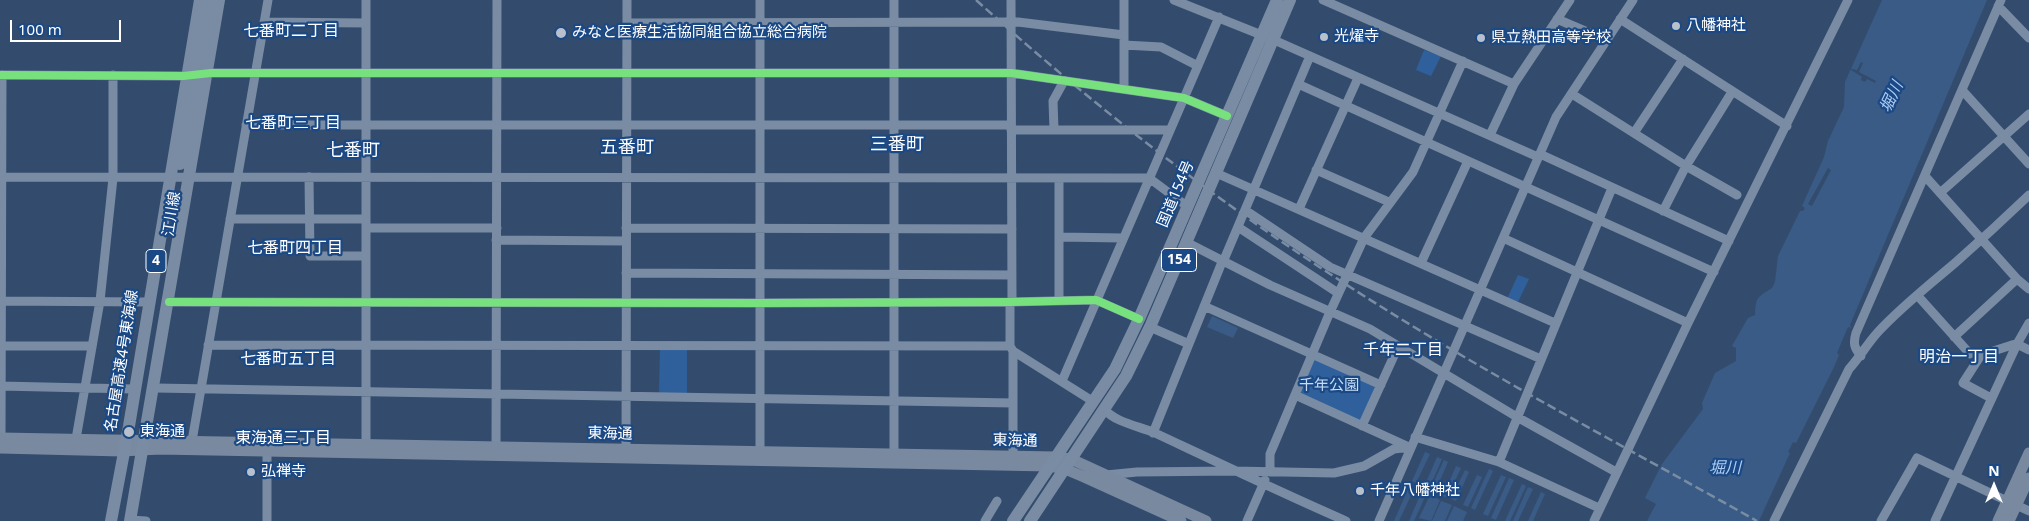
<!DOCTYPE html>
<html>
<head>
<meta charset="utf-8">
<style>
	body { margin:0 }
	#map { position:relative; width:2029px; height:521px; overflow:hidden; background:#334c6d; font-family:"Noto Sans",sans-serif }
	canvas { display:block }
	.north { position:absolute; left:1969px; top:461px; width:50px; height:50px; -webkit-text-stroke:4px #1b4985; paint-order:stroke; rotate:0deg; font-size:14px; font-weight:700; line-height:20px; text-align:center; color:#fff }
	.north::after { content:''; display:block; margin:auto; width:18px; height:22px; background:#fff; clip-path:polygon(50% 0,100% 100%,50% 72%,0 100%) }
	.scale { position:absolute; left:10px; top:20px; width:111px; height:22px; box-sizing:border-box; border:2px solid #fff; border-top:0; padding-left:6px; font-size:15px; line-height:18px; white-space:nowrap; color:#fff; -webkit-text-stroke:4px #1b4985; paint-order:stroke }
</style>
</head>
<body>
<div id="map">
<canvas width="2029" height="521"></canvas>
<div class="north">N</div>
<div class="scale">100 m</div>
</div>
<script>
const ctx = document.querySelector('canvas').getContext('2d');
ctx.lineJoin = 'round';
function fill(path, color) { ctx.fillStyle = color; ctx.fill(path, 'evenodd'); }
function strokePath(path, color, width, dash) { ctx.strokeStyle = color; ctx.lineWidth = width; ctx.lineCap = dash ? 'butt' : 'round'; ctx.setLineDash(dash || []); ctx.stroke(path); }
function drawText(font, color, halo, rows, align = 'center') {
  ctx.font = font + ' "Noto Sans","Noto Sans JP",sans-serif'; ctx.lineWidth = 4.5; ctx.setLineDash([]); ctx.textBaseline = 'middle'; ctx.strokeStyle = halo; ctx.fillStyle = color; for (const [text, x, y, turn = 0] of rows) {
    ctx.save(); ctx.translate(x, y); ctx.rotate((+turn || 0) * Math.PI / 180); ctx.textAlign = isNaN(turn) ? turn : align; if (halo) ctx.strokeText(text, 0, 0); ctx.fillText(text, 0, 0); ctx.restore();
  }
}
const green = new Path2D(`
	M1424,50L1441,56L1431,76L1416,70Z
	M1518,275L1529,279L1518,302L1507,299Z
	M660,349H687V395H659Z
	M1317,359L1374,385L1375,388L1361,419L1358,420L1301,395L1300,392L1314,360Z`);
const water = new Path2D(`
	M1882,0H1987L1850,325L1851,328L1848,327L1837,353L1839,355L1834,367L1796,443L1793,442L1788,452L1790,453L1759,521H1647L1656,504L1645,498L1662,464L1703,409L1702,403L1715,373L1736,361V348L1732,346L1748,318L1755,315C1756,296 1757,298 1772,288L1775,282L1778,256L1800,211H1803L1805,208L1802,206L1824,157L1828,141L1844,107L1845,82Z
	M1212,316L1238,328L1233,338L1207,327Z
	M1425,452L1430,454L1416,483L1412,481Z
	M1437,457L1442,459L1429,489L1424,487Z
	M1444,460L1448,462L1435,492L1430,490Z
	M1456,466L1461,468L1447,498L1443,496Z
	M1489,469L1493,471L1475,510L1471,508Z
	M1465,470L1469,472L1456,501L1451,499Z
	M1477,475L1482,477L1468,507L1463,505Z
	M1501,475L1506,477L1488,516L1483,514Z
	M1509,478L1514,480L1496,520L1491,518Z
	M1522,484L1526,486L1510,521H1505Z
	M1409,487L1414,489L1399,521H1394Z
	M1528,487L1533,489L1518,521H1513Z
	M1541,492L1545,494L1533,521H1528Z
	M1421,493L1426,495L1414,521H1409Z
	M1430,495L1440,500L1431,521L1419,518Z
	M1441,501L1452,505L1445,521H1432Z
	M1454,506L1467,512L1463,521H1447Z`);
const pier = new Path2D(`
	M1861,62L1863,63L1859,72L1876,81L1875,83L1867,79L1865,82L1861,80L1862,77L1848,68L1857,70Z
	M1828,168L1831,170L1812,206L1808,204Z`);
const minor = new Path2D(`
	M366,0V444L367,449
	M1011,0L1012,301
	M1174,0L1274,40L1538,157
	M1323,0L1514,84
	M1998,6L2029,38
	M1557,19L1606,40
	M1620,19L1787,126
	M264,22L366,23
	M627,23L1018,22L1124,35
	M1124,45L1161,47L1198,66
	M0,75L183,76L211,73H1011L1184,98L1227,116
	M1298,84L1714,272
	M1124,89V0
	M1962,90L2029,164
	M1572,94L1686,166L1737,195
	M246,125H1011
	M1011,130H1170
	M1054,130L1053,101L1064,81
	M1634,133L1683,59
	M1490,135L1514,84L1570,0
	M1540,154L1729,241
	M1316,170L1389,202
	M1216,173L1555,323
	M1925,176L2017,279L2029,289
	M0,177L1149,178L1188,207
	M309,177L310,256H366
	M1059,178V301
	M1940,193L2029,114
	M1299,209L1358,78
	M1245,210L1330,267L1541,359
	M1663,211L1686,166L1732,92
	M230,219H366
	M1238,227L1338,293
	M366,228H497
	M626,228L1012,229
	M1059,237L1123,238
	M1503,238L1688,323
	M496,240L626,241
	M1186,242L1270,285L1370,329L1517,417L1616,472
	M1223,262L1310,56
	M1421,263L1468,161
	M626,273L1012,275
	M1917,295L1970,354
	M0,301L146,302
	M169,302L760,303L1010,302L1096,300L1139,319
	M1010,302V346L1013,351V456
	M1204,306L1381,385
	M1150,327L1189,344
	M1954,337L2017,279
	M208,345L1010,346
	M0,346H92
	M1013,351L1094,402
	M1861,356C1854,348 1853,343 1856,333L2001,0
	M1062,381L1219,17
	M0,386L133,389
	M155,388L1013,403
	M1295,395L1409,447
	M1991,398L1963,383L1981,355L2012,345L2017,344L2029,350
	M1104,409C1116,423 1139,426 1155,433C1219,463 1282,493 1346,521
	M1362,426L1398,347
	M1153,433L1222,262
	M1415,437L1499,462L1599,508
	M1,438L2,75
	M76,439L100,301L113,178V75
	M192,441L268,0
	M626,449L627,0
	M496,453L497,0
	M894,454V0
	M760,458V0
	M1499,462L1612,188
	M1270,472V454L1330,312L1364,238L1413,172L1463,61
	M1106,475L1137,472L1233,471L1334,473L1364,466L1394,449L1410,447
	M2016,505L2029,511
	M130,520L146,521
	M267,521V452
	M985,521L997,501
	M1247,521L1265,480
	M1379,521L1556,117L1633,0
	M1594,521L1688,323L1848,0
	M1774,521L1849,369C1860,357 1867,344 1878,332C1901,307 1929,285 1955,263C1980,241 2005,218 2029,195
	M1881,521L1917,458L2007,501
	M1935,521L2017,344L2029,323`);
const major = new Path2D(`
	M0,438L1056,457L1071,459L1206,521
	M0,448L122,451L160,449L1050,466L1065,469L1084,477L1181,521
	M1998,521L2029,453
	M2009,521L2029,478`);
const highway = new Path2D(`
	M180,164L185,147L210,0
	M111,521L129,426L200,0
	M130,521L219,0
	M1013,521L1115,369L1139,319L1277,0
	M1030,521L1126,376L1150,327L1290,0`);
const rail = new Path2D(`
	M976,0C1086,99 1203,191 1327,272C1465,363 1613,440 1757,521`);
const cycleway = new Path2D(`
	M0,75L183,76L211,73H1011L1184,98L1227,116
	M169,302L760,303L1010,302L1096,300L1139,319`);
const markers = [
	[1676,26,5,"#b8c0cc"],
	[561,33,6,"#b8c0cc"],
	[1324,37,5,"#b8c0cc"],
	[1481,38,5,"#b8c0cc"],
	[129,432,6,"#b8c0cc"],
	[251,472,5,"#b8c0cc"],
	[1360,491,5,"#b8c0cc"]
];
const shields = [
	[1179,260,35],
	[156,261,20]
];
const shieldNames = [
	["154",1179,260],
	["4",156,261]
];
const poiNames = [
	["八幡神社",1686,26],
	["みなと医療生活協同組合協立総合病院",572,33],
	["光燿寺",1334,37],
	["県立熱田高等学校",1491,38],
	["東海通",140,432],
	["弘禅寺",261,472],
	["千年八幡神社",1370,491]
];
const streetNames = [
	["国道154号",1176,194,-67],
	["江川線",172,214,-81],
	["名古屋高速4号東海線",122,361,-81],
	["東海通",610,434,1],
	["東海通",1015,441,1]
];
const parkNames = [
	["千年公園",1329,386]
];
const neighbourhoodNames = [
	["七番町二丁目",291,31],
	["七番町三丁目",293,123],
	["七番町四丁目",295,248],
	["千年二丁目",1403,350],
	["明治一丁目",1959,357],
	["七番町五丁目",288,359],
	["東海通三丁目",283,438]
];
const waterNames = [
	["堀川",1892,97,-65],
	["堀川",1725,468]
];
const quarterNames = [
	["三番町",897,145],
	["五番町",627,148],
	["七番町",353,151]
];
fill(green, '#2f609c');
fill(water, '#395b86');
fill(pier, '#334c6d');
strokePath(minor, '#798ca3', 9);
strokePath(major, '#7989a0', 11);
strokePath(highway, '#7a8ca3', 12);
strokePath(rail, '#7a8ca3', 2.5, [9, 4]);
strokePath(cycleway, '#77e17e', 8);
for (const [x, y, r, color] of markers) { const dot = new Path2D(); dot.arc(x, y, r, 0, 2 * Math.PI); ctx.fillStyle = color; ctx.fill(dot); strokePath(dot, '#1b4985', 2); }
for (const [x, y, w] of shields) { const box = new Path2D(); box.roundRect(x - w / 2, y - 11.5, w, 23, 4); ctx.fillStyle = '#1b4985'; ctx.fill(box); strokePath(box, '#fff', 1); }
drawText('bold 14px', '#fff', null, shieldNames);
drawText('15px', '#fff', '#1b4985', poiNames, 'left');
drawText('15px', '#fff', '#1b4985', streetNames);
drawText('15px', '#c6ddf8', '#1b4985', parkNames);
drawText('16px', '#fff', '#1b4985', neighbourhoodNames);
drawText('italic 16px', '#adcdf3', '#1b4985', waterNames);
drawText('18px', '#fff', '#1b4985', quarterNames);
</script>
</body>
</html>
